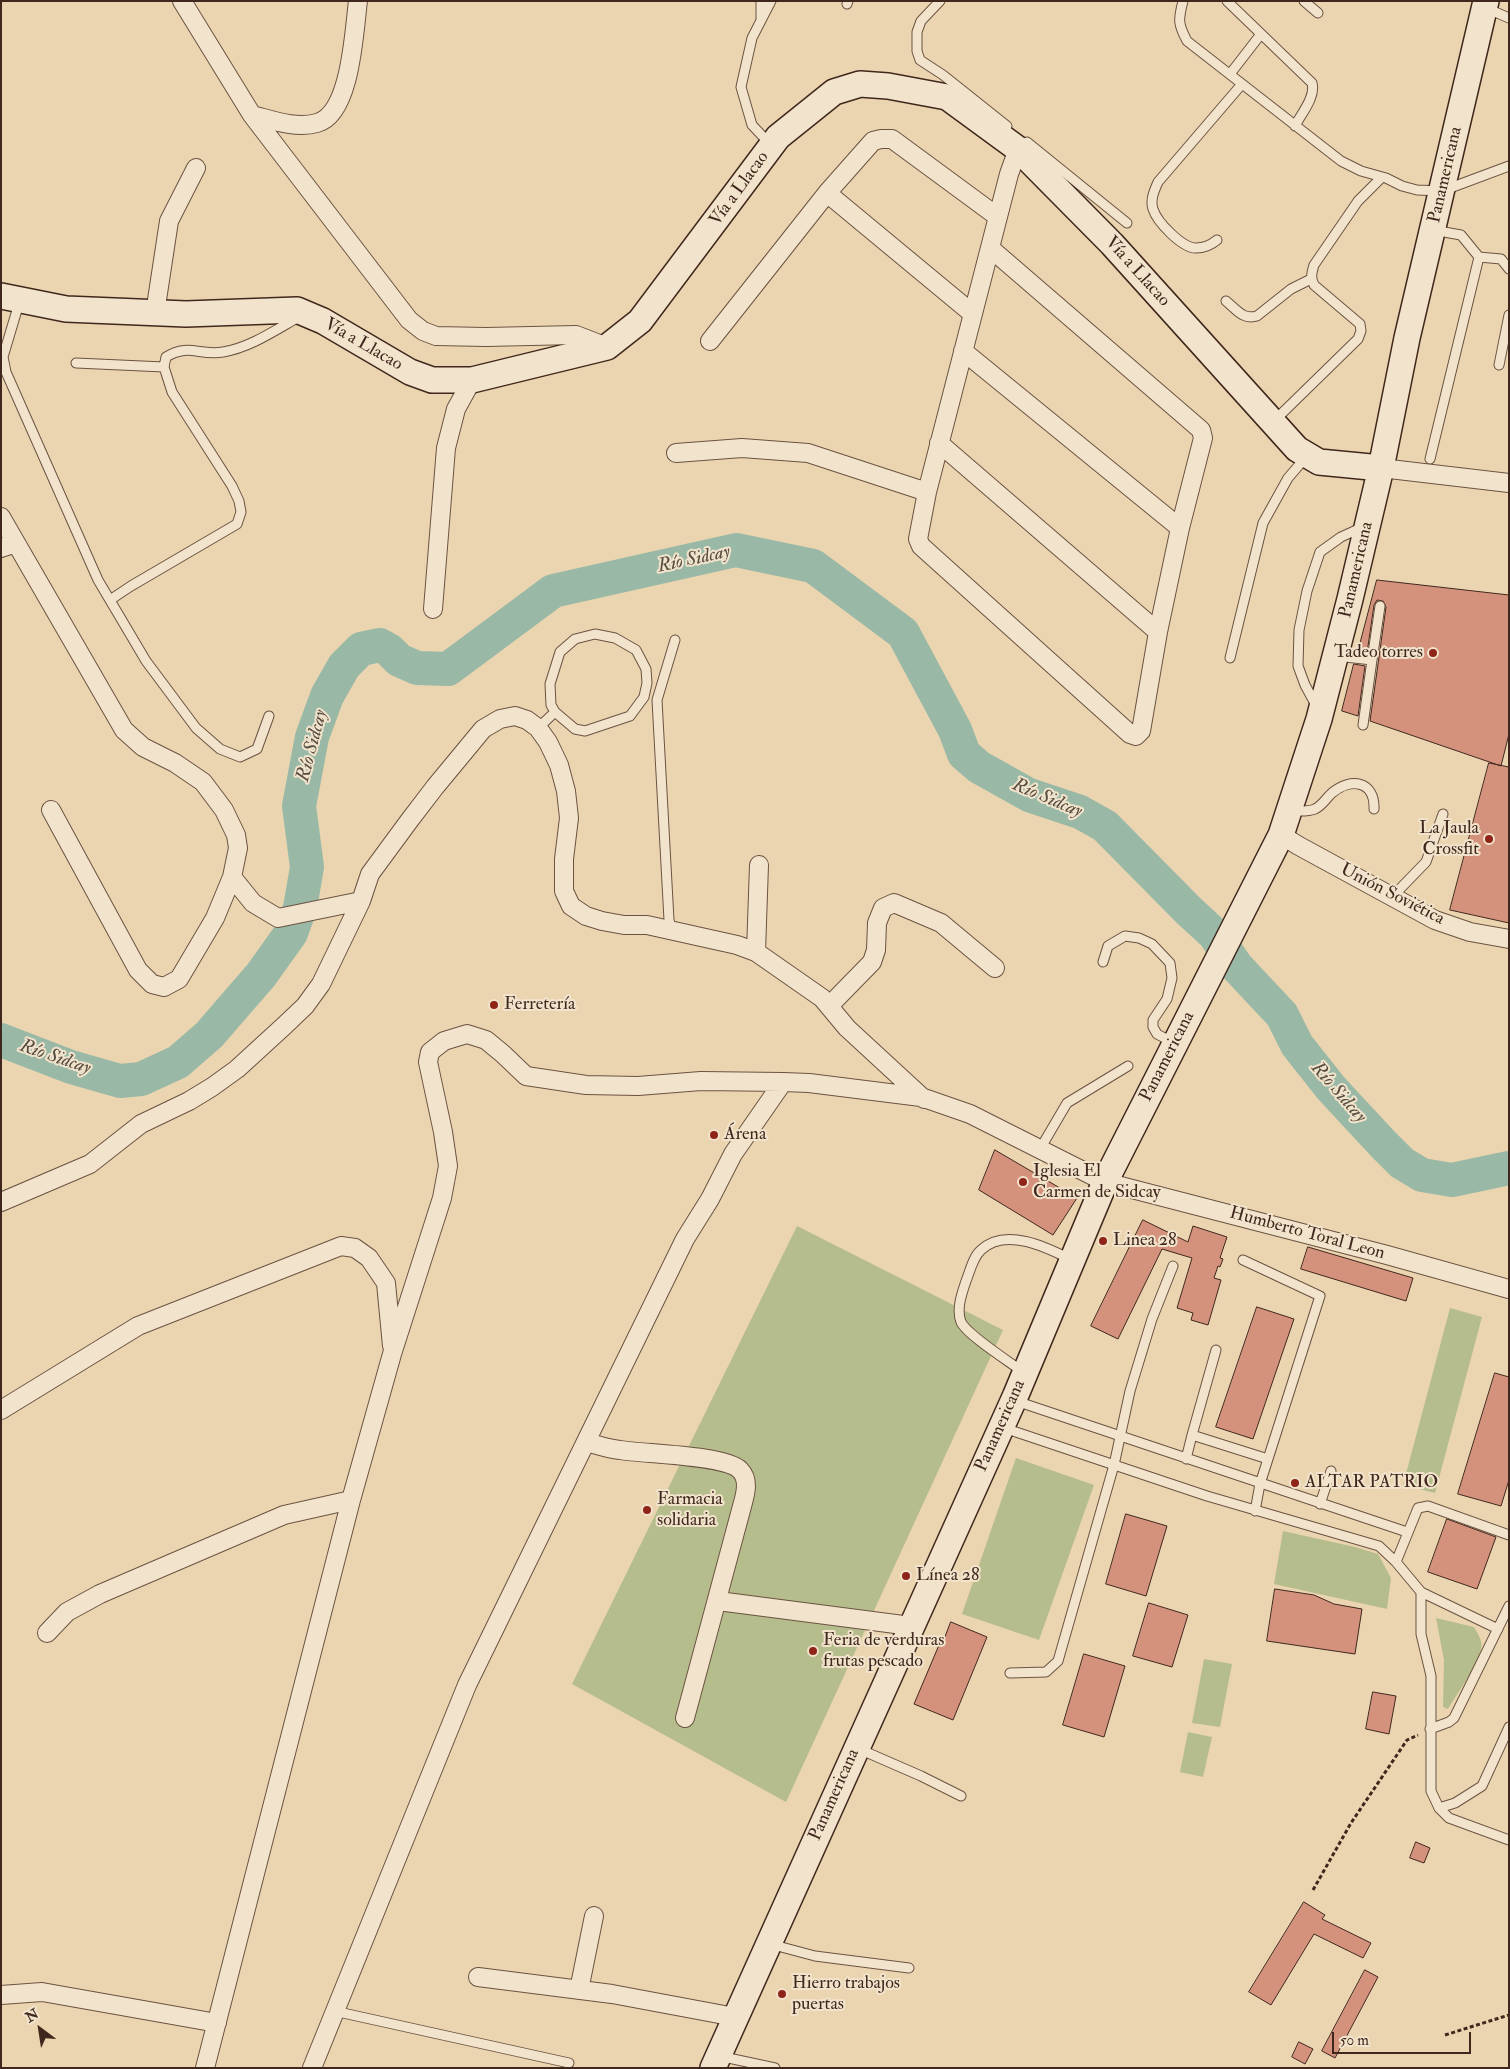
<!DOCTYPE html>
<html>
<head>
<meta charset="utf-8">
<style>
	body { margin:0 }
	#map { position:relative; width:1510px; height:2069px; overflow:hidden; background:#ebd5b0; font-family:"IM FELL Double Pica",serif }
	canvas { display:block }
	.frame { position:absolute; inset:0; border:2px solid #40271d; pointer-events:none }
	.north { position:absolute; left:15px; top:2004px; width:50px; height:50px; -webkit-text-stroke:4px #f2e4cc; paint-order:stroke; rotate:329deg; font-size:14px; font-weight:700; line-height:20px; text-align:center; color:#40271d }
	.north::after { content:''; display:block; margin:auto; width:18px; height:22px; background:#40271d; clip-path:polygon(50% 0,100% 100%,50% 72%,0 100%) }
	.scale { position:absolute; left:1332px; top:2032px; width:139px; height:22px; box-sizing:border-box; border:2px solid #40271d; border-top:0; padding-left:6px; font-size:15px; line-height:18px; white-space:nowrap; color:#40271d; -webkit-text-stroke:4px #f2e4cc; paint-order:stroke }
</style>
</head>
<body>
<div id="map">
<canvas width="1510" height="2069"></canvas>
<div class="frame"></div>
<div class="north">N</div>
<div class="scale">50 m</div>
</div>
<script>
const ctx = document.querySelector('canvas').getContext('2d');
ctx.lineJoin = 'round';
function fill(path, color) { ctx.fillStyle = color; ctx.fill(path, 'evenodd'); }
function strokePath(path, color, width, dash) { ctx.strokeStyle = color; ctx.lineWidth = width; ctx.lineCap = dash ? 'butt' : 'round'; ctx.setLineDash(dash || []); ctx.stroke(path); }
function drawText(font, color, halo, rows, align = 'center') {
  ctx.font = font + ' "IM FELL Double Pica",serif'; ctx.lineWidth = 4; ctx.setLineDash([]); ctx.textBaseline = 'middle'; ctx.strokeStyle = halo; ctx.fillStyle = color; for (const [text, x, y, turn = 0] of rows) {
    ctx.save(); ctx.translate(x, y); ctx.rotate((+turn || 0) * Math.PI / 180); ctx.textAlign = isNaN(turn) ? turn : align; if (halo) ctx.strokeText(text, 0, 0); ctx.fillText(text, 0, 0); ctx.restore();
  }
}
const green = new Path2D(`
	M797,1226L1003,1330L786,1802L572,1684Z
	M1450,1308L1482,1317L1435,1493L1403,1485Z
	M1016,1458L1094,1485L1039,1640L962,1614Z
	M1283,1531L1355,1547L1378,1554L1391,1578L1387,1609L1274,1584Z
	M1436,1618L1474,1627C1478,1634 1483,1641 1481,1649C1478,1665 1457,1694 1448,1709L1443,1707L1444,1660Z
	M1204,1659L1232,1664L1220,1727L1192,1723Z
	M1188,1732L1212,1737L1203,1777L1180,1772Z`);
const river = new Path2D(`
	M1,1040L71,1067L120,1081L141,1079L178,1062L209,1035L261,975L291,933L300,908L307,867L299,806L312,737L327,696L344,666L361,649L380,645L389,650L399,660L417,668L448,669L553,591L736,550L813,566L903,633L955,730L964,754L979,767L1029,795L1080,812L1105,826L1189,911L1214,934L1237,967L1282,1015L1297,1045L1331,1088L1383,1144L1402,1163L1422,1175L1452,1180L1509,1168`);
const building = new Path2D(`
	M1377,580L1509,595V734L1501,766L1370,721L1386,607L1383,601L1377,600L1374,605L1367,653L1358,652Z
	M1354,664L1365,666L1358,716L1342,711Z
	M1489,763L1509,767V923L1450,910Z
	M995,1150L1077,1198L1053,1235L979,1190Z
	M1143,1220L1188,1242L1193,1226L1227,1237L1220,1258L1223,1259L1220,1267L1218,1266L1214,1278L1221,1280L1208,1325L1191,1320L1193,1313L1177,1308L1192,1258L1162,1249L1118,1339L1091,1326Z
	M1308,1247L1413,1278L1406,1301L1301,1269Z
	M1257,1307L1294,1319L1253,1439L1216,1427Z
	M1495,1373L1509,1377V1480L1501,1506L1458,1494Z
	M1126,1514L1167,1526L1146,1596L1106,1584Z
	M1447,1519L1496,1537L1477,1589L1428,1572Z
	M1275,1589L1314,1595L1334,1604L1362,1609L1355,1654L1267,1641Z
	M1149,1603L1188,1615L1172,1667L1133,1656Z
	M951,1622L987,1637L953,1720L914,1704L939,1645L941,1646Z
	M1084,1654L1125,1666L1104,1737L1063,1725Z
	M1373,1692L1396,1696L1389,1734L1366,1729Z
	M1416,1842L1430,1848L1424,1863L1410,1858Z
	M1304,1902L1325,1915L1322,1919L1371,1943L1363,1958L1314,1934L1271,2005L1249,1992Z
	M1365,1970L1378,1977L1335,2058L1322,2051Z
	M1299,2042L1313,2049L1305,2064L1292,2057Z`);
const path = new Path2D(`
	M1313,1890L1351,1823L1407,1740L1418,1735
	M1445,2035L1509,2015`);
const lane = new Path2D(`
	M761,1V18
	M940,1L921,21L917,32V51L920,60L943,75L1007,126
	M1183,1C1178,20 1178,24 1187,41L1341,161L1361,171L1386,178L1402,186L1417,190L1442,191L1509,166
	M1227,1L1312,83C1316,97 1301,114 1295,126
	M1304,1L1318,13
	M847,4L848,1
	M1486,8L1509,18
	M1230,74L1261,34
	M1027,142L1127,223
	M770,144L752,125L741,87L752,38L771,1
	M1217,240C1211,245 1205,248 1196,248C1182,248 1157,222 1153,209C1150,200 1154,191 1158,182L1242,84
	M1479,257L1501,259L1509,269
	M20,300L3,357L6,372L98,580L146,661L196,728L220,749L240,757L257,749L269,716
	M1226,301C1237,310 1243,320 1257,316L1291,289L1311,279
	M76,363L164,367
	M1499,365L1509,315
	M1274,421L1358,339L1361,331L1360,324L1314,285C1310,277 1312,272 1314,265L1358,201L1382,177
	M1430,459L1479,257L1461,235L1433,230
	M110,600L131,586L237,524L241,512L239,501L232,486L172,392L164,367L166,357C189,343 199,356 223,352C249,348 274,331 297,318
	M595,634L615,638L636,650L646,669L647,683L644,697L630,716L585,731L575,729L555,712L551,705L550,684L560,652L575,639Z
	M1336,656L1372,660L1363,725
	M1230,658L1263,523L1288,478L1306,457
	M1372,660L1380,606
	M1317,707L1305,685L1298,666L1299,630L1307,591L1320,552L1341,537L1363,527
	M538,728L555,712
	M1292,811C1299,811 1308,812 1315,809C1323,805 1326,798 1332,793C1351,777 1375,781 1374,809
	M1392,897L1426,862L1443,814
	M672,931L669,920L657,700L675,640
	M1103,962L1108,946L1125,936L1139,938L1152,944L1170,963L1172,978L1167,999L1153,1020V1027L1157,1034L1174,1043
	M1040,1149L1067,1103L1128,1066
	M1243,1260L1320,1296L1260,1484L1255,1511
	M1023,1372C1010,1362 967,1335 961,1322C956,1309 962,1293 966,1281C970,1271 973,1257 981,1250C1005,1227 1046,1247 1070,1259
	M1016,1401L1407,1532
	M1004,1428L1207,1496L1379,1546L1396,1562L1421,1592L1498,1629
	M1192,1435L1216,1350
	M1186,1459L1192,1435L1268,1459
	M1320,1504L1331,1471
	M1396,1562L1418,1508L1428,1506L1509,1535
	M1421,1592V1634L1431,1676V1791L1439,1808L1449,1818L1509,1840
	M1010,1673L1046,1672L1058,1661L1114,1465L1130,1391L1152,1319L1173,1266
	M1430,1729L1449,1722L1454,1718L1509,1606
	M859,1749L921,1776L961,1796
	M1439,1808L1455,1803L1482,1786L1509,1727
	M770,1944L815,1956L909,1968
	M334,2011L569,2063
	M719,2056L775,2068`);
const street = new Path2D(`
	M182,1L252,115L409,320L423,331L436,336L486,337L576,335L607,347
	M252,115C272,120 296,129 317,123C351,114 354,31 358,1
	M827,193L973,314
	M990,248L1201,430L1203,438L1180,528L1158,632L1141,731L1136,736L1130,734L921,546L918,539L927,492L1009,174L1018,149
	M155,313L169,221L196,168
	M710,341L827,193L873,141L881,139H892L998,217
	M963,351L1180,528
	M939,443L1158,632
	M676,453L742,448L808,453L927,492
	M1381,468L1509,483
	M1,517L124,730L143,747L175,763L203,782L224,810L236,835L238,848L232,877L215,918L179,979L164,987L152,984L138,970L51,810
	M1,548L16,543
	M433,609L446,448L456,409L472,380
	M1281,835L1299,846L1435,920L1470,932L1509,939
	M232,877L253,903L278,918L361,901
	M756,952L759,865
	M829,1006L872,962L876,950L877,923L883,908L894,903L941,923L995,968
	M1,1202L90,1164L141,1124L189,1101L212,1087L237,1069L284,1026L305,1006L321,984L361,901L370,874L409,821L435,787L483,729L500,719L515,716L527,720L538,728L548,742L559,765L566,791L569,818L564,859V891L571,906L586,916L602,921L624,925H647L737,945L756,952L822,998L847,1028L924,1099
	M1,1410L138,1326L341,1246L355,1248L369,1258L386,1283L392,1346
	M586,1442C597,1445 608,1449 620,1450C644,1454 725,1455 740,1470C751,1481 744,1498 741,1510L685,1718
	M718,1601L911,1626
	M47,1633L67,1612L100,1594L284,1515L351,1500
	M478,1977L612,1994L735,2017
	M579,1990L594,1916
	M1,1995L42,1992L217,2023
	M205,2068L351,1500L392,1354L442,1198L448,1166L443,1132L428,1062L430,1052L444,1041L467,1034L486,1040L503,1054L526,1076L586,1085L638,1086L701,1081L783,1082
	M312,2068L467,1685L685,1239L710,1199L733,1154L783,1082L809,1083L921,1097L970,1114L1105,1182L1387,1255L1509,1289`);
const secondary = new Path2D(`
	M1,296L66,309L186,314L297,310L323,321L410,372L432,380H472L607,347L640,321L778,137L834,92L860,84L888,86L947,97L1018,149L1112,244L1297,449L1319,462L1381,468
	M713,2068L1015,1397L1105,1182L1281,835L1319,719L1350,599L1381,468L1407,338L1486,1`);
const markers = [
	[1433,653,5,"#8f2418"],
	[1489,839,5,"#8f2418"],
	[494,1005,5,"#8f2418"],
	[714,1135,5,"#8f2418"],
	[1023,1182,5,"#8f2418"],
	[1103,1241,5,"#8f2418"],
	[1295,1483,5,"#8f2418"],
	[647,1510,5,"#8f2418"],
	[906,1576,5,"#8f2418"],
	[813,1651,5,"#8f2418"],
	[782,1994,5,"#8f2418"]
];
const streetNames = [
	["Panamericana",1446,175,-77],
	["Vía a Llacao",740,189,-54],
	["Vía a Llacao",1137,272,48],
	["Vía a Llacao",363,345,30],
	["Panamericana",1357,570,-77],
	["Unión Soviética",1392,895,27],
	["Panamericana",1168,1057,-63],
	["Humberto Toral Leon",1307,1234,15],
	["Panamericana",1001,1426,-66],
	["Panamericana",835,1795,-66]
];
const poiNames = [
	["Tadeo torres",1423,653,"right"],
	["La Jaula",1479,829,"right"],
	["Crossfit",1479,850,"right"],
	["Ferretería",504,1005],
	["Árena",724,1135],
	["Iglesia El",1033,1172],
	["Carmen de Sidcay",1033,1193],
	["Linea 28",1113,1241],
	["ALTAR PATRIO",1305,1483],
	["Farmacia",657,1500],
	["solidaria",657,1521],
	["Línea 28",916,1576],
	["Feria de verduras",823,1641],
	["frutas pescado",823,1662],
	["Hierro trabajos",792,1984],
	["puertas",792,2005]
];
const waterNames = [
	["Río Sidcay",694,560,-12],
	["Río Sidcay",313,746,-75],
	["Río Sidcay",1047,799,23],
	["Río Sidcay",55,1058,19],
	["Río Sidcay",1338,1093,49]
];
fill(green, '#b6bd8c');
strokePath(river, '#99b9a6', 34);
fill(building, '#d4927d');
strokePath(building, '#40271d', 1);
strokePath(lane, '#6b5242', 11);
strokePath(street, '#6b5242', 20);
strokePath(secondary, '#40271d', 28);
strokePath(path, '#40271d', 3, [4, 2.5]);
strokePath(lane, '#f2e4cc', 9);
strokePath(street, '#f2e4cc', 18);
strokePath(secondary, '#f2e4cc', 25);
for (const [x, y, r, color] of markers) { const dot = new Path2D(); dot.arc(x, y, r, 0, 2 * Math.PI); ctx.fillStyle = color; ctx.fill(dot); strokePath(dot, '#f2e4cc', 2); }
drawText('18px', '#40271d', '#f2e4cc', streetNames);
drawText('18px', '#40271d', '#f2e4cc', poiNames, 'left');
drawText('italic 19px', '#564c3f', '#f2e4cc', waterNames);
</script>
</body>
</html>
